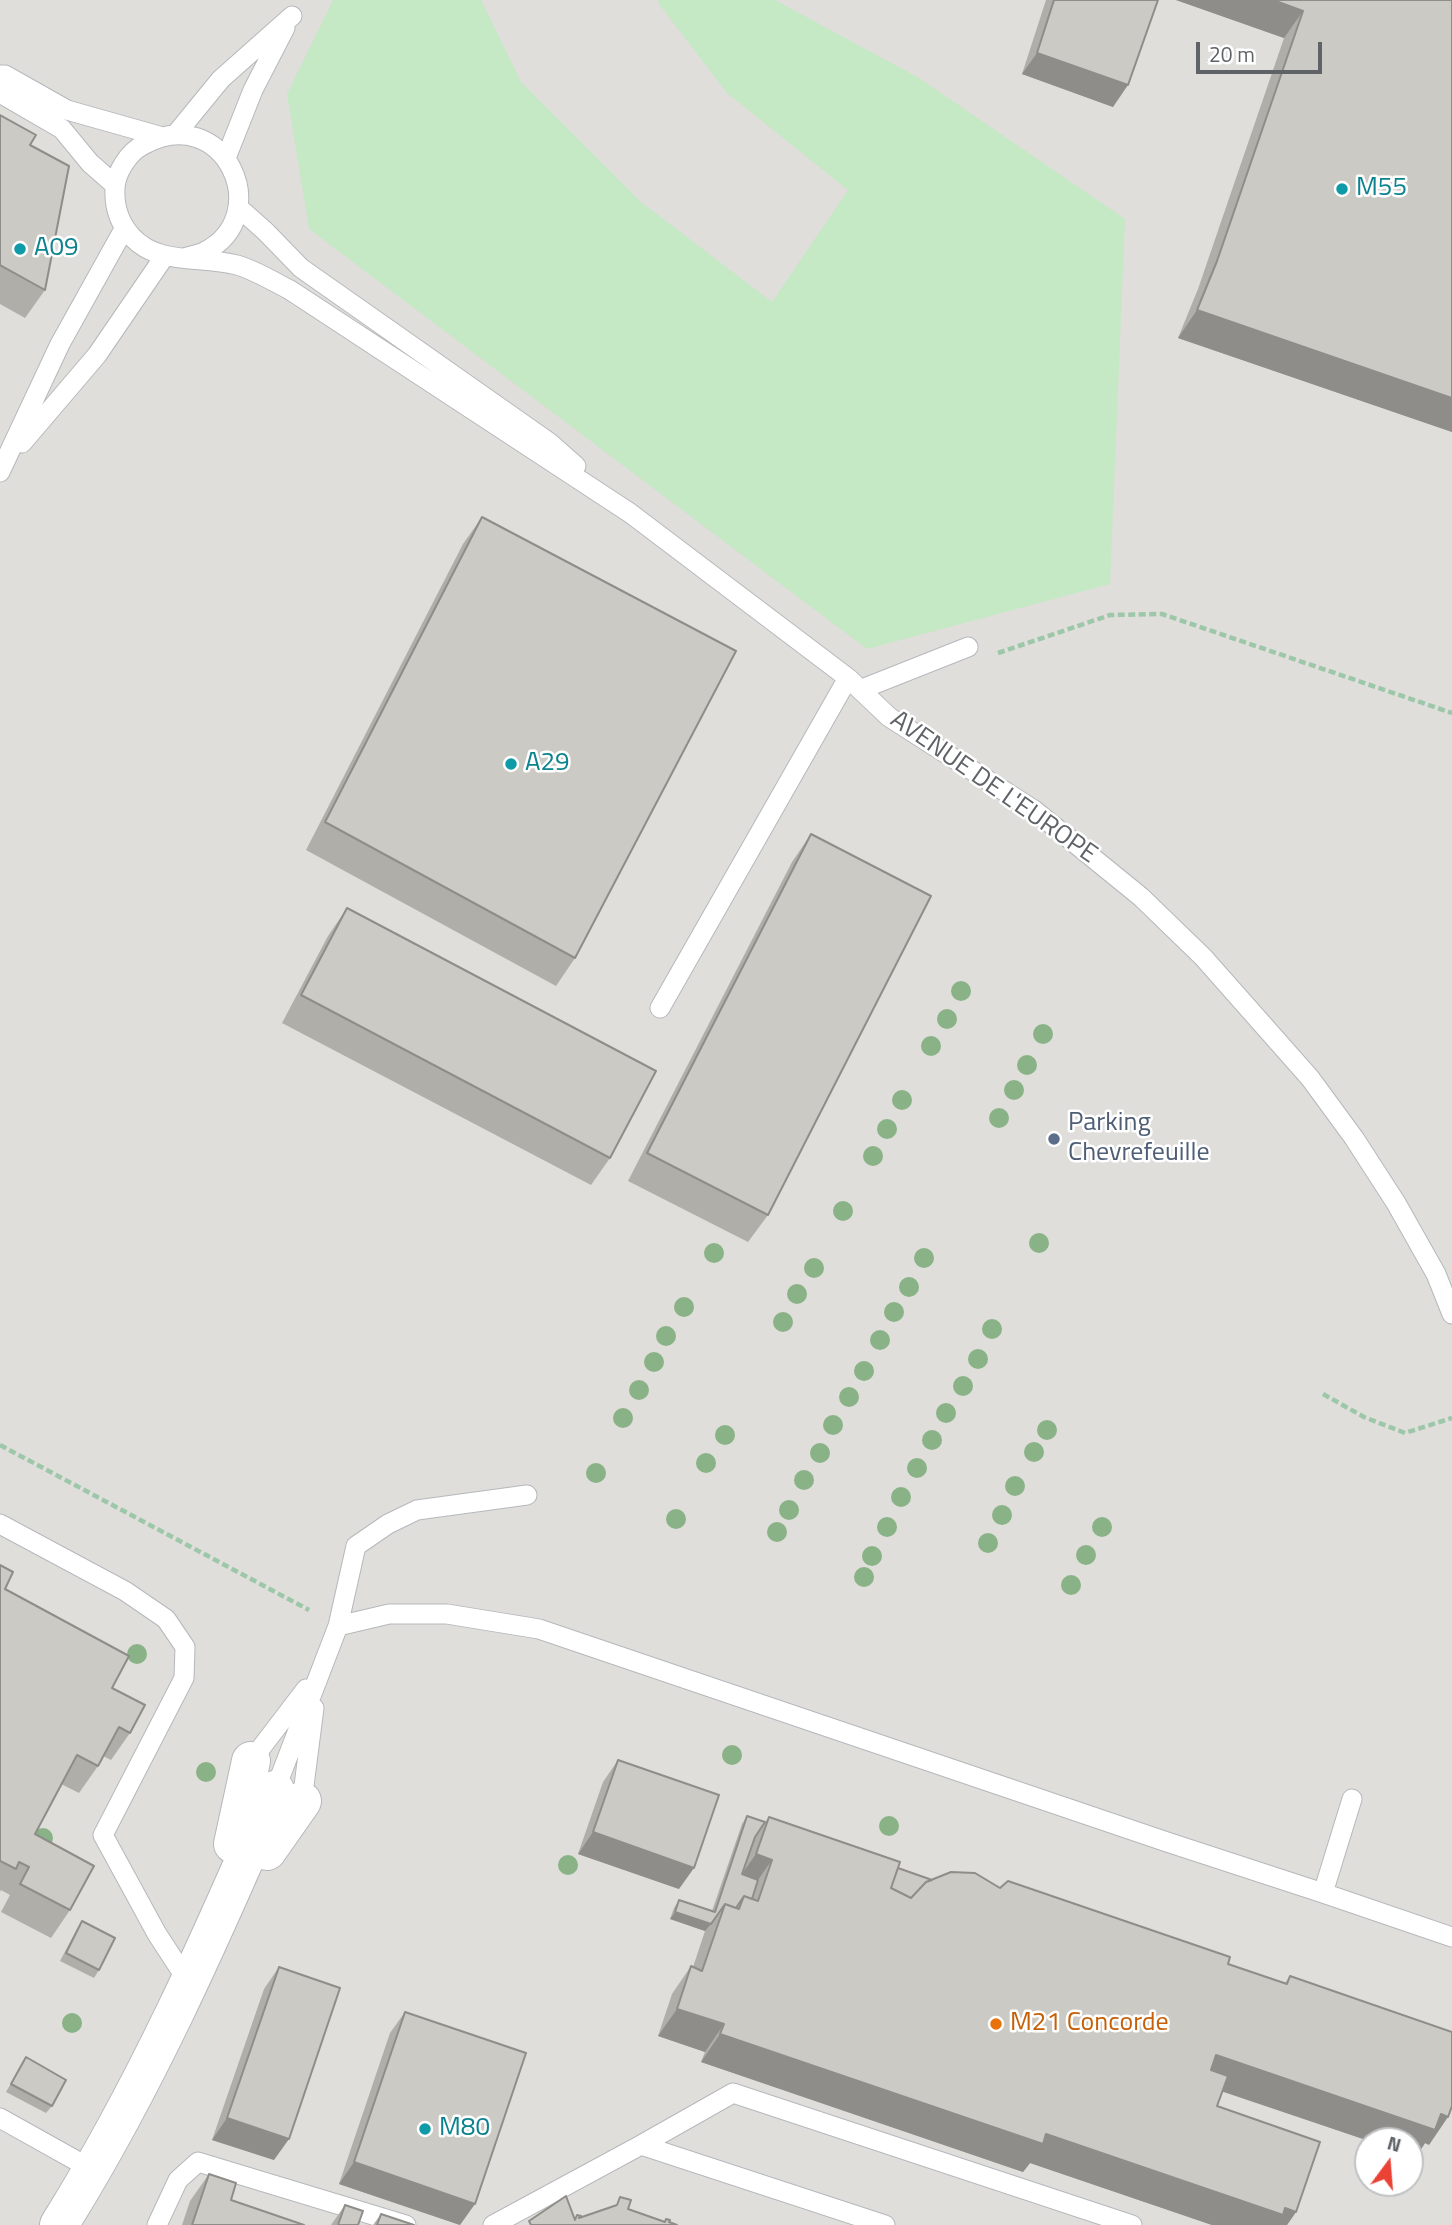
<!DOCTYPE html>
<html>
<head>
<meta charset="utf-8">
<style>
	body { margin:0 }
	#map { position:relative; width:1452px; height:2225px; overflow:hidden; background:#f1efe8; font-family:"Titillium Web",sans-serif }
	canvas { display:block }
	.north { position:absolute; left:1354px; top:2127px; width:70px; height:70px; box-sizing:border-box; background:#fff; border:2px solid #bfc1c3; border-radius:50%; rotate:16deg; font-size:19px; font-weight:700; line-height:28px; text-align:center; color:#5f6368 }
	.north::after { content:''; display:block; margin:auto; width:24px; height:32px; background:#ea4335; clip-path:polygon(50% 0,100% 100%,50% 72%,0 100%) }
	.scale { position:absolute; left:1196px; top:42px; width:126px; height:32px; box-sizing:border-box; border:4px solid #5f6368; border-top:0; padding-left:9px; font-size:21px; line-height:24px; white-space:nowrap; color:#5f6368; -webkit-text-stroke:5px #fff; paint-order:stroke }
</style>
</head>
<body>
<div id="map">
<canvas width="1452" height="2225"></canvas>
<div class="north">N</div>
<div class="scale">20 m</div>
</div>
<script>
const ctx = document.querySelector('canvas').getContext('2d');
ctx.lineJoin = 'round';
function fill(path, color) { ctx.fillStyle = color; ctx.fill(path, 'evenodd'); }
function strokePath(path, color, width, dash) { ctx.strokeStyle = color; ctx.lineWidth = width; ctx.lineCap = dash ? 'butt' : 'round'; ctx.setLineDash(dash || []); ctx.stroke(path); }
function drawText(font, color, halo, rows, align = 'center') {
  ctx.font = font + ' "Titillium Web",sans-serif'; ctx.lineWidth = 5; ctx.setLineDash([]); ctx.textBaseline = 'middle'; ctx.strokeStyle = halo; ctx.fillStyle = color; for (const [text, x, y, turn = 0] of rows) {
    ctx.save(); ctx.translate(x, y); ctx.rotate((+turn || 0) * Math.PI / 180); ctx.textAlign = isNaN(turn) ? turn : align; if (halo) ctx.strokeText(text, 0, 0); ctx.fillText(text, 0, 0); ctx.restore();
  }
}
const industrial = new Path2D(`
	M0,0H1452V2225H0ZM1368,2141H1410V2183H1368Z`);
const green = new Path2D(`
	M333,0H481L521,82L641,202L772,302L848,190L727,93L659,4L658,0H775L919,78L1125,219L1110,584L867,649L309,229L287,94Z`);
const path = new Path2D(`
	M998,653L1110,615L1162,614L1452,713
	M1323,1394L1364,1417L1405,1433L1452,1418
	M0,1445L309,1610`);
const service = new Path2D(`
	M0,75H5L67,110L159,136
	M0,93L62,129L90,163L115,185
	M176,134L221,79L292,16
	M226,158L253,90L285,28
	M238,207L265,231L301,268L550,443L576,466
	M184,258C190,256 198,255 204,252C277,216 224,100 143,145C129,152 116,172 115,188C114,207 119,223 132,237C159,266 201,255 237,265C255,270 274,282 290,290L630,513L848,678L889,717L1034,810L1141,897L1203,957L1310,1078L1354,1138L1396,1203L1436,1274L1452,1314
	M22,443L97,355L164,257
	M0,472L60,344L124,229
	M862,689L968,647
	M660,1008L848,678
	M0,1524L125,1591L166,1619L185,1647L184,1678L103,1835L157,1934L189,1983
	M338,1626L356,1546L388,1524L417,1510L527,1495
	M251,1761L306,1689
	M275,1790L338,1626L389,1614H447L539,1629L1167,1842L1323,1893L1352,1799
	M302,1801L314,1708
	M1323,1893L1452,1937
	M0,2118L93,2170
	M641,2145L733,2093L1132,2225
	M157,2225L178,2180L198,2162L406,2225
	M493,2225L641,2145L885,2225`);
const minor = new Path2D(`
	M233,1844L251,1761
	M267,1851L302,1801
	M59,2225C145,2088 211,1938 275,1790`);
const trees = [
	[961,991],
	[947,1019],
	[1043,1034],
	[931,1046],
	[1027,1065],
	[1014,1090],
	[902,1100],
	[999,1118],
	[887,1129],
	[873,1156],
	[843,1211],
	[1039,1243],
	[714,1253],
	[924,1258],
	[814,1268],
	[909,1287],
	[797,1294],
	[684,1307],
	[894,1312],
	[783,1322],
	[992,1329],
	[666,1336],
	[880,1340],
	[978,1359],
	[654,1362],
	[864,1371],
	[963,1386],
	[639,1390],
	[849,1397],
	[946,1413],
	[623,1418],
	[833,1425],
	[1047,1430],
	[725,1435],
	[932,1440],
	[1034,1452],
	[820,1453],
	[706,1463],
	[917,1468],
	[596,1473],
	[804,1480],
	[1015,1486],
	[901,1497],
	[789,1510],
	[1002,1515],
	[676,1519],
	[887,1527],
	[1102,1527],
	[777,1532],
	[988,1543],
	[1086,1555],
	[872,1556],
	[864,1577],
	[1071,1585],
	[137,1654],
	[732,1755],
	[206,1772],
	[889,1826],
	[43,1838],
	[568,1865],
	[72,2023]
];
const wall = new Path2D(`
	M1046,0H1158L1113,107L1022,74Z
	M1176,0H1452V432L1178,338L1198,289L1284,38Z
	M0,115L30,145L45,290L25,318L0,304Z
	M482,517L575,958L556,986L306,850L463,544Z
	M811,834L768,1215L748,1242L628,1181L792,862Z
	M347,908L610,1158L591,1185L282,1023L328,936Z
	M0,1565L5,1589L112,1688L130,1733L111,1760L103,1756L98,1766L79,1793L61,1784L35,1834L70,1910L51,1938L1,1912L10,1895L1,1890L0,1892Z
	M618,1760L679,1889L578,1854L603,1782Z
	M747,1816L765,1822L769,1817L898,1868L932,1880L1000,1888L1285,1983L1290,1976L1429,2145L1425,2143L1416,2157L1410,2155V2141H1369L1223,2091L1217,2106L1296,2212L1287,2225H1212L1030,2163L1023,2172L701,2062L705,2052L658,2036L672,1994L691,1966L693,1967L705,1931L670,1919L674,1908L679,1900L712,1911L742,1824Z
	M82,1921L99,1970L94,1978L60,1961L77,1929Z
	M279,1967L274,2160L212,2140L264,1989Z
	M405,2012L460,2225L339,2184L390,2033Z
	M26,2057L52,2106L46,2113L6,2092Z
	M209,2174L231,2200L304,2225H182L190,2201Z
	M345,2205L358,2225H331Z
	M381,2214L414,2225H373Z`);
const shadedWall = new Path2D(`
	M1176,0H1273L1303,11L1284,38Z
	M1037,53L1128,85L1113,107L1022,74Z
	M1197,310L1452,398V432L1178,338Z
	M593,1832L694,1868L679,1889L578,1854Z
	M756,1854L772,1860L753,1887L737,1881Z
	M675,1912L711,1924L705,1931L670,1919Z
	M677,2009L724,2024L705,2052L658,2036Z
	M720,2034L1285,2208L1296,2212L1287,2225H1212L1030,2163L1023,2172L701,2062Z
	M1216,2055L1441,2114L1448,2117L1429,2145L1425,2143L1416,2157L1410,2155V2141H1369L1197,2083Z
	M227,2118L289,2139L274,2160L212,2140Z
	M354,2162L475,2204L460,2225L339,2184Z`);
const building = new Path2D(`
	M1054,0H1158L1128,85L1037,53Z
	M1273,0H1452V398L1197,310L1217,261L1303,11Z
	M0,115L36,135L30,145L69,166L45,290L0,265Z
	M482,517L736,651L575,958L325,822Z
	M811,834L931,896L768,1215L647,1153Z
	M347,908L656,1071L610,1158L301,995Z
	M0,1565L13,1572L5,1589L129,1656L112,1688L145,1705L130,1733L119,1727L98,1766L77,1755L35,1834L94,1866L70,1910L20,1884L29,1867L19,1862L16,1869L0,1861Z
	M618,1760L719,1795L694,1868L593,1832Z
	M747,1816L765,1822L755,1837L742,1874L758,1880L752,1899L744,1896L736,1908L725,1904L711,1924L675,1912L679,1900L715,1912Z
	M769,1817L900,1862L891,1888L911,1898L926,1882L951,1872L975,1873L1000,1888L1008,1881L1230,1957L1228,1964L1287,1984L1290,1976L1452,2032V2106L1448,2117L1441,2114L1435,2130L1216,2055L1211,2070L1228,2076L1217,2106L1320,2142L1296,2212L1285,2208L1283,2215L1046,2134L1043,2144L720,2034L724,2024L677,2009L691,1966L702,1971L725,1904L739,1909L744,1896L758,1901L772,1860L756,1854Z
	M898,1868L932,1880L926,1882L911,1898L891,1888Z
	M82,1921L115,1938L99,1970L66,1953Z
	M279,1967L340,1988L289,2139L227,2118Z
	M405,2012L526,2053L475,2204L354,2162Z
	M26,2057L66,2080L52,2106L11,2084Z
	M209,2174L236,2183L231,2200L304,2225H192Z
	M566,2196L575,2220L577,2215L581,2216L579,2218L617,2205L620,2197L631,2200L628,2209L665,2222L666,2219L670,2220L669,2222L677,2225H531L529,2221Z
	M345,2205L363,2211L358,2225H338Z
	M381,2214L414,2225H377Z`);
const markers = [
	[1342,189,7,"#0f9aa8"],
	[20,249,7,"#0f9aa8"],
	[511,764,7,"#0f9aa8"],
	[1054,1139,7,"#5c6f8a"],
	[996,2024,7,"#e8710a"],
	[425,2129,7,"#0f9aa8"]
];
const cultureNames = [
	["M55",1356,189],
	["A09",34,249],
	["A29",525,764],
	["M80",439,2129]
];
const streetNames = [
	["AVENUE DE L'EUROPE",993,788,35]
];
const serviceNames = [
	["Parking",1068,1124],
	["Chevrefeuille",1068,1154]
];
const foodNames = [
	["M21 Concorde",1010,2024]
];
fill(industrial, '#e0deda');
fill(green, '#c5e8c5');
strokePath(service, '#b5b8bc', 21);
strokePath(minor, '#b5b8bc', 40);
strokePath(path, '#9cc7a9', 4.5, [7, 3.5]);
strokePath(service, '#fff', 19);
strokePath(minor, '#fff', 38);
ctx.fillStyle = '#89b387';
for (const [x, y] of trees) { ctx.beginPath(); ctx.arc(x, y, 10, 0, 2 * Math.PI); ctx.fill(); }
fill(wall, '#afaea9');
fill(shadedWall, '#8f8d8a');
fill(building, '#cccac5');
strokePath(building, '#8f8d8a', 2);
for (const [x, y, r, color] of markers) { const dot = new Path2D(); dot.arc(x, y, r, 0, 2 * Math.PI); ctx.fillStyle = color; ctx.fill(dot); strokePath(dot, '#fff', 2.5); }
drawText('26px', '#0d838f', '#fff', cultureNames, 'left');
drawText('26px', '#5f6368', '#fff', streetNames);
drawText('26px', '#4e5e75', '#fff', serviceNames, 'left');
drawText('26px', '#c56008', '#fff', foodNames, 'left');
</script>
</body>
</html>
